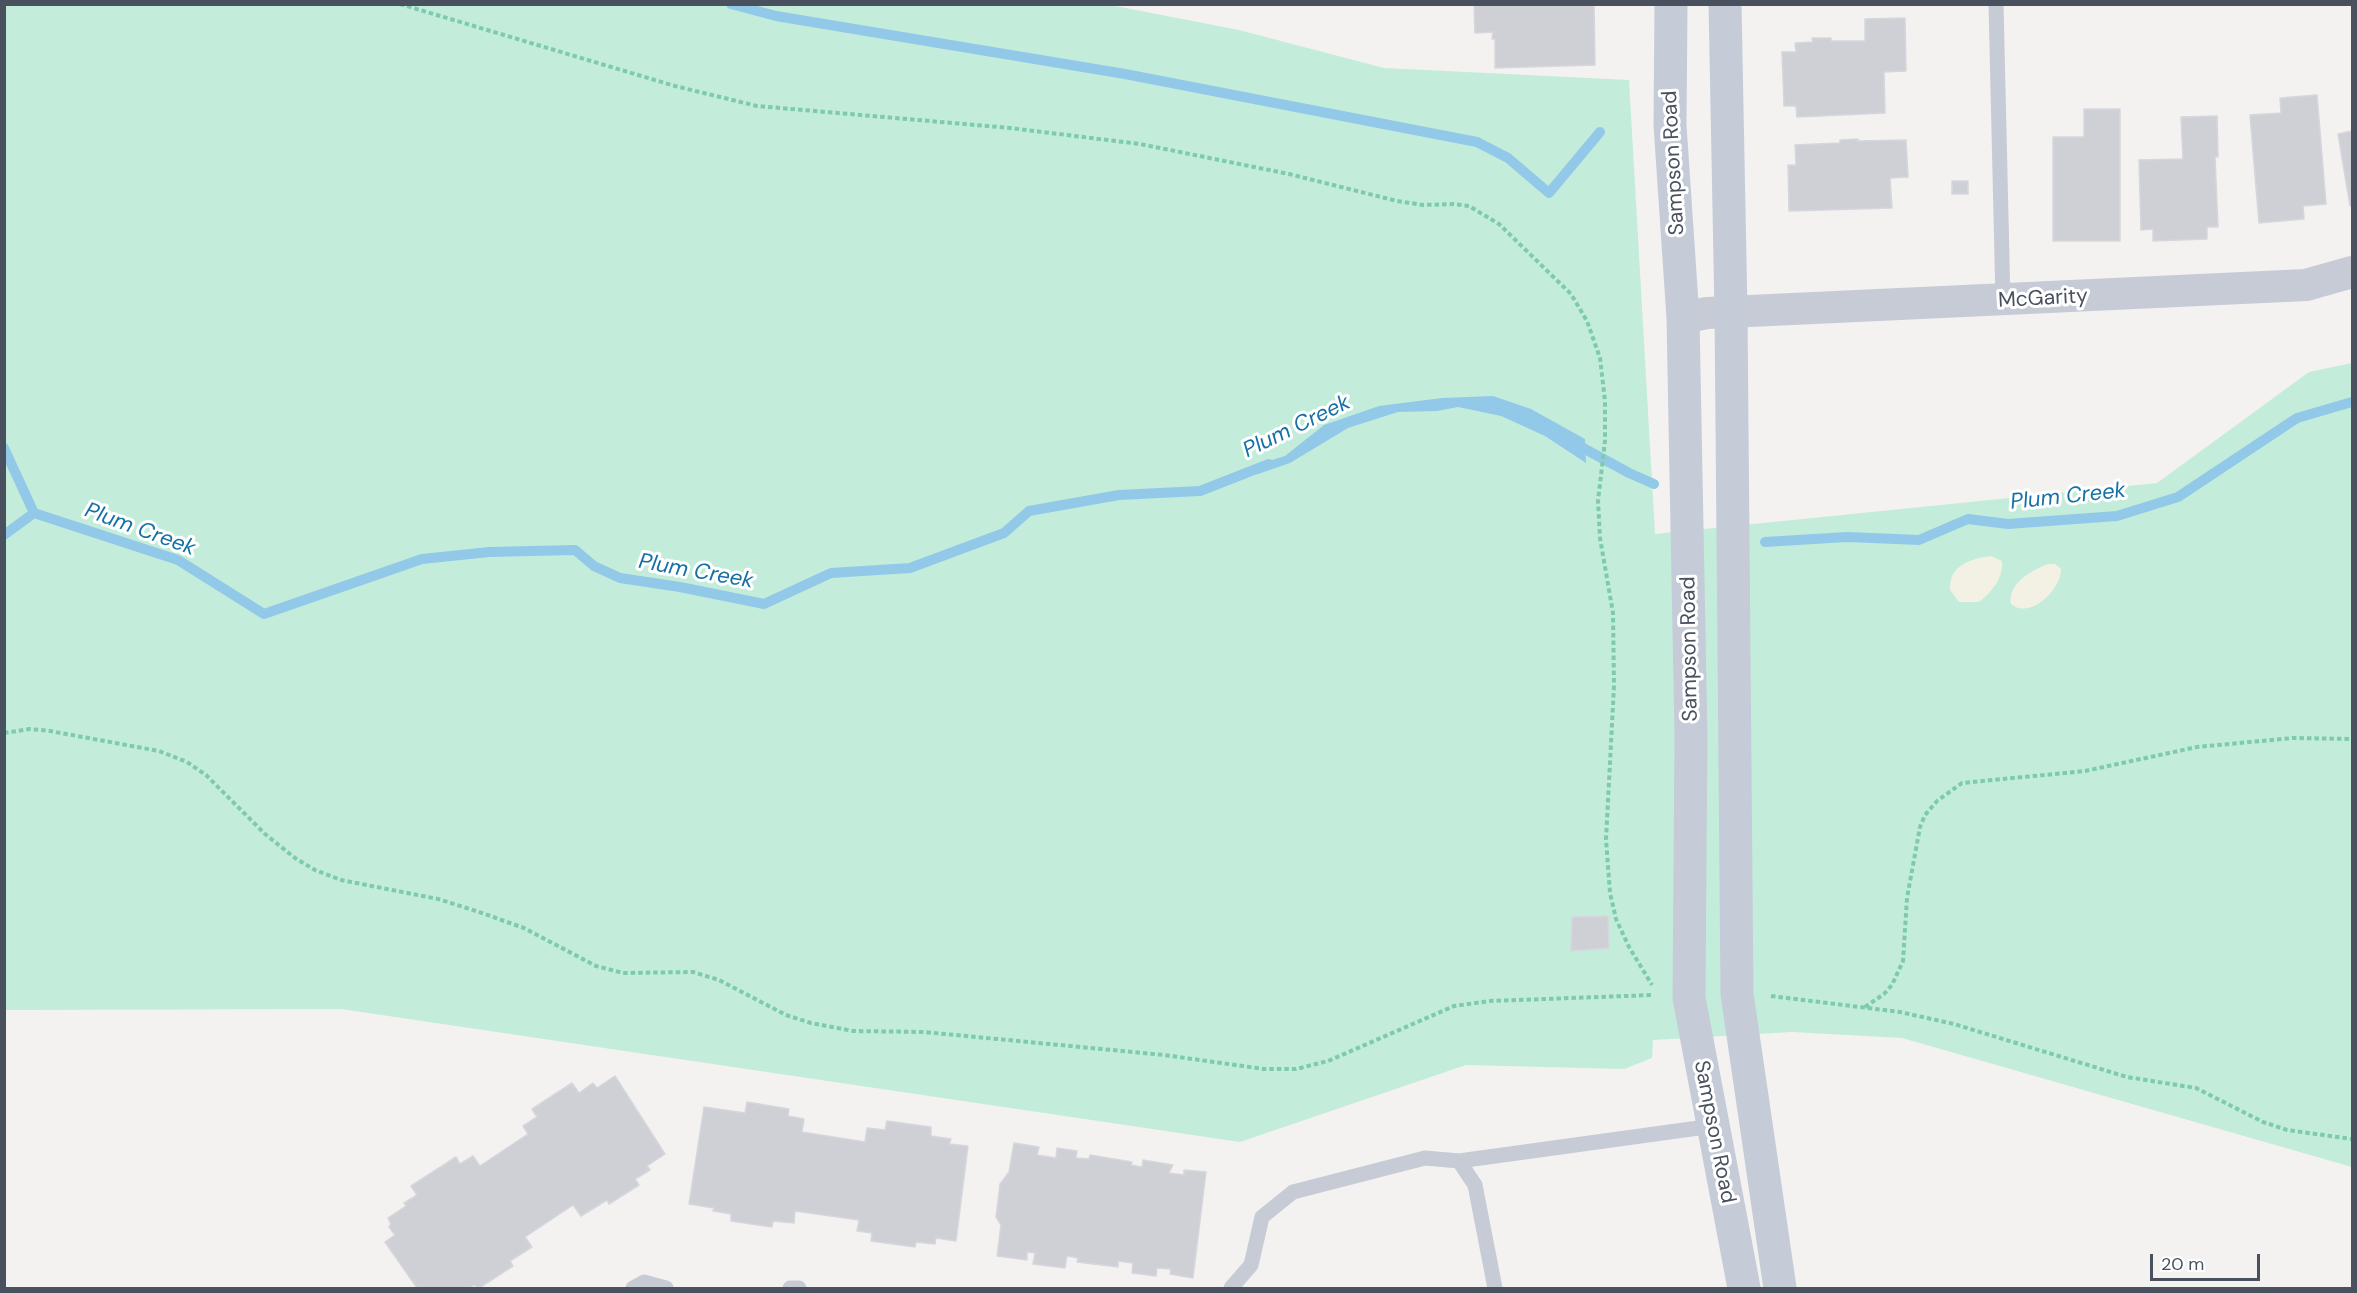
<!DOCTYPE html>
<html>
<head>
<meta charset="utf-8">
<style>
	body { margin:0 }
	#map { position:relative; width:2357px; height:1293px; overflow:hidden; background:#f3f2f1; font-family:"DM Sans",sans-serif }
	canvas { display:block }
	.frame { position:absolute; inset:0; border:6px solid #4a515e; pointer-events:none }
	.scale { position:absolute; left:2150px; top:1254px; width:110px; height:27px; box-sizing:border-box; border:3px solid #4a515e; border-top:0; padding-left:8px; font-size:18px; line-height:21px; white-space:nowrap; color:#4a515e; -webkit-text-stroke:4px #fff; paint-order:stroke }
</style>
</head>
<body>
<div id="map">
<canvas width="2357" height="1293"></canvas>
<div class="frame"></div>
<div class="scale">20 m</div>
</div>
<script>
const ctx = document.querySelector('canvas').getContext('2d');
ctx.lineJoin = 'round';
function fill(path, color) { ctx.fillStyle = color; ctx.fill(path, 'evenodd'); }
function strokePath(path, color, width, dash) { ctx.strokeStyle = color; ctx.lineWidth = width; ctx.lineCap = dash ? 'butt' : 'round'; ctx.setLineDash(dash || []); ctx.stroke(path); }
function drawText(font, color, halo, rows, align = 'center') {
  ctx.font = font + ' "DM Sans",sans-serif'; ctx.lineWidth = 6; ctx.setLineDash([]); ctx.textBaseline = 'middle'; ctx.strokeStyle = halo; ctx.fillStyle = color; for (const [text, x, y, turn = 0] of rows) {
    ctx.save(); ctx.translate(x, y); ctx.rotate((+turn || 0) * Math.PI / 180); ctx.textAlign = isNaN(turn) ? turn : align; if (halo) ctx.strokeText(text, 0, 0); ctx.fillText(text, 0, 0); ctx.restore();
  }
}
const green = new Path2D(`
	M1105,4L1239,30L1384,68L1629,80L1655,534L2157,483L2309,372L2352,363V1167L1902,1038L1792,1032L1653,1040L1652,1058L1624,1069L1466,1065L1240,1142L341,1009L5,1010L4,5Z`);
const sand = new Path2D(`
	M1991,556L2002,561C2004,577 1991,593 1979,602H1959L1950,590C1949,565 1970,559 1991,556Z
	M2048,564H2055L2061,569C2061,590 2030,620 2011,604C2007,584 2032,570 2048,564Z`);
const water = new Path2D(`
	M1493,396L1531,409L1585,439L1586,463L1545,436L1501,416L1458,407L1437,411L1398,412L1348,428L1290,463L1258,474L1255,465L1285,456L1324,425L1379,406L1442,398Z`);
const stream = new Path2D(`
	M731,4L776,16L1125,74L1477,142L1508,158L1549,193L1600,132
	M1574,443L1629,473L1654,484
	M4,448L34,513L178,560L264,614L422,559L489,552L575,550L594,566L620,578L680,587L764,604L831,573L910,568L1004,533L1029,511L1119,495L1200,491L1269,464
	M4,535L34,513
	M1765,542L1847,537L1919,540L1968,519L2008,524L2117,516L2178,497L2297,418L2352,402`);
const building = new Path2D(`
	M1474,4H1594L1595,65L1495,68V39H1492L1493,32L1475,33Z
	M1905,18L1906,71L1884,72L1885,113L1797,117L1796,106H1784L1782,52H1796L1795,43L1813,42L1812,38H1831V41H1865V19Z
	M2317,95L2326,204L2303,206L2304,219L2259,223L2250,115L2281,113L2280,98Z
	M2084,109H2120V241H2053V137H2084Z
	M2217,116L2218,157H2215L2218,227H2207V239L2153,241V229L2141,230L2139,160L2183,159L2181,117Z
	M2352,131V205L2350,206L2338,134Z
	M1858,139V141L1906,140L1908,177L1890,178L1892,208L1789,211L1788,165H1796L1795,145L1840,143V140Z
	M1952,181H1968V194H1952Z
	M1608,916L1609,948L1571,951L1572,917Z
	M615,1076L665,1154L647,1166L650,1170L635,1179L639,1185L609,1204L607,1200L581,1216L573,1205L525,1237L532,1247L510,1261L513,1266L479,1288L474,1285L470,1288H417L385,1242L395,1235L389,1227L391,1224L388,1218L406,1206L404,1203L417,1195L411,1186L456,1157L460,1164L473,1156L480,1166L528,1134L523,1126L537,1117L532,1109L572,1083L579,1093L593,1083L597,1088Z
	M747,1102L789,1109L788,1116L804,1119L802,1132L865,1142L867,1128L885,1130L887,1121L931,1127V1136L951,1139L949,1144L968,1146L956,1241L936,1238L935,1244L916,1242L915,1247L871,1241L872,1233L857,1231L859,1220L795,1211L794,1223L773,1221L772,1227L731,1221V1214L713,1211L714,1208L689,1204L704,1107L745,1113Z
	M1014,1143L1039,1147L1037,1155L1056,1158L1057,1148L1077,1151L1076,1158L1089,1159L1090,1155L1132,1162L1131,1165L1142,1167L1143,1160L1173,1165L1169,1173L1184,1175V1170L1206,1172L1193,1278L1170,1274L1171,1269L1157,1268L1156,1276L1132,1273L1133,1263L1118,1261V1267L1077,1262L1078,1258L1067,1256L1065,1268L1033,1264L1035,1253L1027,1252V1260L997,1256L1001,1225L996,1217L1000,1184L1009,1172Z`);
const path = new Path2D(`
	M400,4L675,86L757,106L1010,128L1140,144L1289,174L1397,201L1423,205L1454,204L1469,206L1499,224L1571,294L1587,321L1600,358L1605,401V441L1598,501L1600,538L1613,613L1614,686L1606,839L1610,893L1616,919L1629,947L1652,985
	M4,733L30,729L50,731L159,751L187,762L206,775L265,834L295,858L315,870L341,880L438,899L476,911L524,928L596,966L623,973L693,972L719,980L786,1015L811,1023L853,1031L924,1032L1164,1055L1264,1069H1296L1328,1061L1454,1006L1490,1001L1653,995
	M1771,996L1900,1012L1954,1024L2127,1077L2196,1088L2263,1122L2287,1130L2352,1139
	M1865,1007L1884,994L1892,985L1903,961L1907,898L1920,827L1925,815L1937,801L1962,783L2085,771L2197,747L2293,738L2352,739`);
const lane = new Path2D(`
	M1996,4L2003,301
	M1459,1161L1713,1126
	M633,1288L644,1282L666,1288
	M790,1288H799
	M1231,1288L1251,1265L1262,1217L1293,1192L1425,1158L1459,1161L1475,1185L1495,1288`);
const street = new Path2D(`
	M1683,318L1707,313L2306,285L2352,272`);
const secondary = new Path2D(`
	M1671,4L1670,125L1683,318L1691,736L1689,998L1744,1288
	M1725,4L1731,312L1737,994L1780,1288`);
const streetNames = [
	["Sampson Road",1674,163,-93],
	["McGarity",2043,299,-3],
	["Sampson Road",1690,649,-91],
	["Sampson Road",1714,1132,79]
];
const waterNames = [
	["Plum Creek",1297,427,-26],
	["Plum Creek",2068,497,-6],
	["Plum Creek",140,530,20],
	["Plum Creek",696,572,10]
];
fill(green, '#c3edda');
fill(sand, '#f3f1e4');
fill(water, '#93c9e8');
strokePath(stream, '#93c9e8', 10);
fill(building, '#cfd0d5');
strokePath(building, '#d6d7dc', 1.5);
strokePath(path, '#7dcab0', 4, [4.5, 3]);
strokePath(lane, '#c6cbd5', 15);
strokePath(street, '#c6cbd5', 32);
strokePath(secondary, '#c5ccd8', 33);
drawText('21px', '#4a515e', '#fff', streetNames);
drawText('italic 22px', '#1570a6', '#fff', waterNames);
</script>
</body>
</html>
